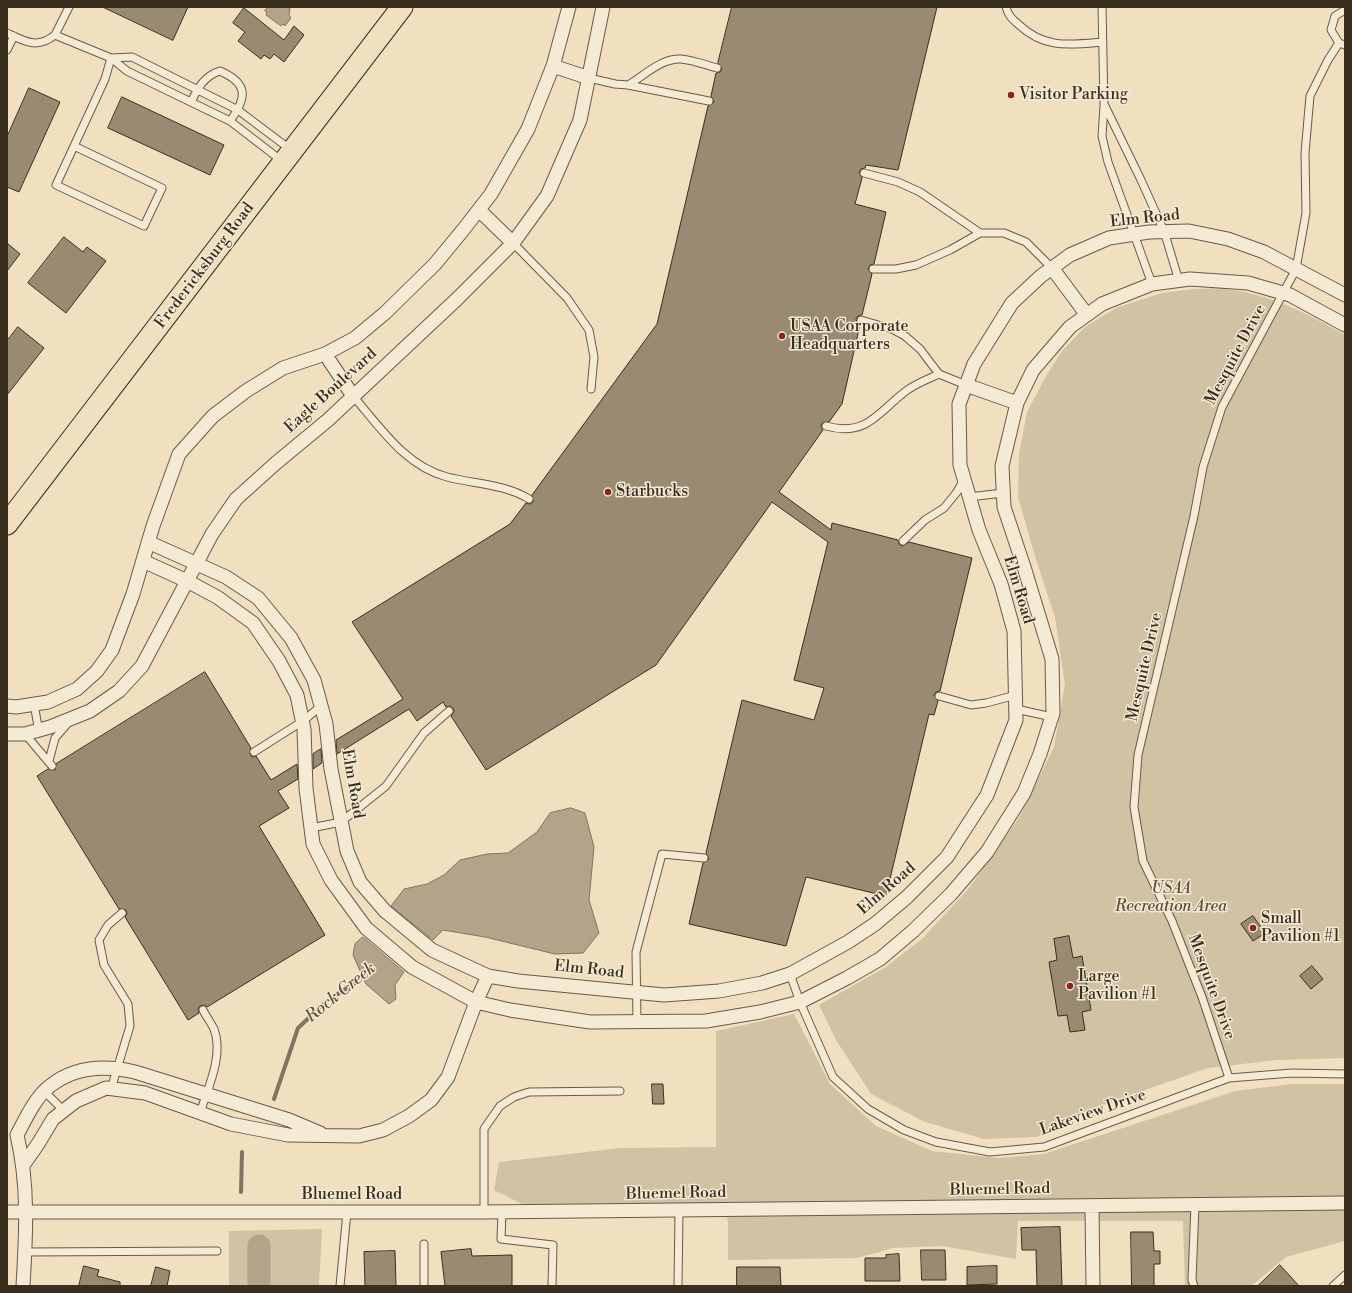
<!DOCTYPE html>
<html>
<head>
<meta charset="utf-8">
<style>
	body { margin:0 }
	#map { position:relative; width:1352px; height:1293px; overflow:hidden; background:#f0e0bf; font-family:"Libre Bodoni",serif }
	canvas { display:block }
	.frame { position:absolute; inset:0; border:8px solid #3a2e1f; pointer-events:none }
</style>
</head>
<body>
<div id="map">
<canvas width="1352" height="1293"></canvas>
<div class="frame"></div>
</div>
<script>
const ctx = document.querySelector('canvas').getContext('2d');
ctx.lineJoin = 'round';
function fill(path, color) { ctx.fillStyle = color; ctx.fill(path, 'evenodd'); }
function strokePath(path, color, width, dash) { ctx.strokeStyle = color; ctx.lineWidth = width; ctx.lineCap = dash ? 'butt' : 'round'; ctx.setLineDash(dash || []); ctx.stroke(path); }
function drawText(font, color, halo, rows, align = 'center') {
  ctx.font = font + ' "Libre Bodoni",serif'; ctx.lineWidth = 3; ctx.setLineDash([]); ctx.textBaseline = 'middle'; ctx.strokeStyle = halo; ctx.fillStyle = color; for (const [text, x, y, turn = 0] of rows) {
    ctx.save(); ctx.translate(x, y); ctx.rotate((+turn || 0) * Math.PI / 180); ctx.textAlign = isNaN(turn) ? turn : align; if (halo) ctx.strokeText(text, 0, 0); ctx.fillText(text, 0, 0); ctx.restore();
  }
}
const green = new Path2D(`
	M1194,289C1204,289 1214,288 1225,289C1267,293 1309,314 1345,335V1058L1277,1060L1208,1068L1108,1103L1037,1137L984,1139L925,1122L871,1094L836,1040L819,1005L886,967L923,938L969,888L1018,819L1054,747L1065,684L1055,618L1035,556L1018,497L1019,454L1027,412L1046,376L1062,351L1085,327L1116,308L1162,293Z
	M794,1014L830,1084L876,1126L932,1151L999,1158L1044,1154L1235,1091L1293,1084H1345V1241L1286,1257L1251,1286H1185L1183,1221H1018L1016,1259L942,1246L893,1248L857,1258L728,1260V1222L724,1205H524L494,1190L499,1162L621,1148L716,1147V1031Z
	M322,1229L319,1286H229V1231Z`);
const water = new Path2D(`
	M268,7H287L290,9L289,15L291,18L285,26L283,24L281,26L266,15L267,12L265,11Z
	M571,808L585,813L594,847L589,900L599,933L583,953L555,954L485,937L443,930L433,940L391,906L404,889L427,884L444,875L460,860L487,854L508,853L537,832L550,813Z
	M363,937L404,972L395,985L396,999L389,1004L366,984L353,955L355,944Z`);
const stream = new Path2D(`
	M274,1099L298,1028L327,1001L367,975
	M241,1192L242,1152`);
const river = new Path2D(`
	M259,1246V1286`);
const building = new Path2D(`
	M103,7H188L173,40Z
	M732,7H937L898,170L866,165L865,168L861,169L859,172L862,178L855,204L886,212L874,264L870,265L868,269L872,274L862,315L858,316L856,319L857,323L860,325L842,404L829,422L822,423L821,427L823,430L779,492L831,530L832,523L898,540L899,544L902,546L909,542L972,558L940,691L936,692L934,695L938,701L934,715L929,714L886,896L806,877L786,946L689,924L703,863L709,859L706,853L742,700L814,720L824,688L794,680L828,542L772,502L656,665L486,770L451,716L454,712L453,708L450,706L446,707L443,702L417,721L409,709L337,754L336,740L403,699L352,622L510,524L526,503L530,504L533,502L532,495L657,324L708,106L714,102L711,96L716,73L720,72L722,69L718,63Z
	M244,8L284,40L294,26L304,35L284,62L274,54L270,59L264,55L261,59L238,41L245,32L233,23Z
	M29,88L60,102L19,192L7,187V137Z
	M122,97L224,145L210,175L108,128Z
	M64,237L83,252L87,247L106,261L66,313L28,283Z
	M7,243L20,254L7,271Z
	M18,327L44,348L7,395V341Z
	M205,672L251,748L250,754L252,757L256,756L271,780L297,764L298,779L278,791L289,808L259,826L325,935L207,1007L204,1005L200,1006L198,1009L199,1013L188,1020L125,917L127,914L126,910L119,909L37,776L48,769L55,770L56,764Z
	M321,749L322,763L313,769V754Z
	M1253,916L1265,933L1253,941L1241,924Z
	M1069,936L1073,958L1082,956L1091,1010L1082,1012L1085,1030L1070,1032L1067,1015L1058,1016L1049,962L1057,960L1054,939Z
	M1312,966L1323,979L1311,989L1300,976Z
	M652,1084H663L664,1104H653Z
	M1060,1227L1062,1286H1037L1036,1250H1022L1021,1228Z
	M1131,1232H1153L1154,1251H1160V1264H1154V1286H1132Z
	M471,1249L472,1256L512,1255V1286H445L441,1252Z
	M921,1250H945L946,1280H922Z
	M395,1251L396,1286H365L364,1252Z
	M899,1254L900,1281H865V1258H886V1255Z
	M1280,1265L1299,1286H1258Z
	M84,1266L99,1270L97,1276L120,1282V1286H79Z
	M997,1266V1284L967,1285V1267Z
	M156,1267L170,1271L167,1286H151Z
	M737,1267H780L781,1286H737Z`);
const service = new Path2D(`
	M1006,7C1008,15 1012,19 1018,24C1044,49 1069,45 1103,42
	M1102,7L1104,106L1102,136L1108,162L1152,284
	M1345,10L1335,16L1331,30L1339,43L1345,45
	M7,33C26,42 37,49 55,35L111,58L127,71L230,121L282,161
	M55,35L69,7
	M7,50L14,36
	M111,58L132,57L238,110L291,150
	M589,78L615,84L628,85L709,101
	M628,85C644,76 661,58 681,59C693,60 706,65 717,68
	M191,102C198,88 204,76 220,71C250,84 246,99 230,121
	M1105,106L1141,180L1164,231L1179,281
	M74,146L162,188L144,226L56,185L105,79L111,58
	M864,173L898,182L920,192L980,233
	M513,243L567,298L589,330L594,357L591,389
	M873,269H896L916,265L950,250L980,233H1004L1026,242L1052,268
	M861,320L892,329L905,336L920,349L939,374L966,385
	M353,396C380,427 405,466 447,477C475,484 504,484 529,499
	M826,426C867,437 877,413 906,391C915,384 928,379 939,374
	M969,497L1003,493
	M903,541L925,520L944,508L957,492L964,479
	M939,696L971,705L986,703L1016,695
	M34,704L39,732
	M1016,709L1052,717
	M25,734L52,766
	M254,752L303,721L321,706
	M49,761L55,738L68,723
	M311,828L341,822L386,786L424,733L449,711
	M790,974L800,1002L833,1077L868,1109L904,1130L936,1142L990,1152L1044,1147L1229,1078L1292,1073L1345,1074
	M637,1023L636,952L662,854L704,858
	M1229,1078L1202,997L1172,921L1143,861L1134,807L1138,755L1194,516L1203,467L1222,407L1296,269L1306,213L1305,153L1310,96L1328,60L1339,43
	M111,1089L130,1026L128,1004L104,965L99,940L108,925L122,913
	M45,1092L64,1111
	M200,1113C208,1088 224,1055 214,1029C211,1023 206,1016 203,1010
	M484,1212V1129L500,1106L514,1097L529,1092L620,1091
	M502,1212L501,1239L553,1245L552,1286
	M25,1252L217,1251
	M340,1286L347,1212
	M424,1286V1244
	M678,1286L679,1211
	M1194,1286L1192,1280L1195,1205
	M1333,1286L1345,1275`);
const minor = new Path2D(`
	M553,66L589,78
	M479,210L513,243
	M1052,268L1087,315
	M325,354L353,396
	M966,385L1017,403
	M148,542L226,577L258,598L291,638L314,680L326,724L331,769L347,851L360,882L385,911L432,950L488,976L518,981L664,995L719,991L762,983L790,974L848,942L875,924L907,897L947,857L987,795L1016,720L1014,631L1001,584L979,530L960,465L959,404L974,364L1012,303L1041,276L1070,255L1109,238L1149,232L1189,231L1228,239L1264,252L1345,295
	M143,561L187,581L217,597L253,623L279,661L297,695L304,729L306,788L313,844L331,880L366,928L412,967L476,1002L510,1010L590,1022L706,1021L760,1012L800,1002L847,978L880,959L913,931L951,894L987,852L1024,793L1040,754L1053,713L1052,659L1024,567L1004,507L1002,466L1017,403L1033,370L1070,327L1102,304L1152,284L1190,279L1248,283L1290,295L1345,325
	M7,706L16,707L48,702L77,689L97,671L112,650L133,594L153,526L179,454L213,416L246,391L283,368L325,354L355,338L385,313L435,264L463,230L491,194L528,129L553,66L569,7
	M7,734H25L50,727L90,711L119,691L142,666L212,534L236,499L276,463L328,420L457,299L513,243L547,196L580,120L603,7
	M24,1164L38,1144L53,1119L76,1101L106,1088L145,1093L231,1124L288,1135L359,1136L383,1130L409,1116L431,1100L448,1077L476,1002L488,976
	M1092,1207L1093,1286
	M7,1212H484L1345,1203
	M23,1286C26,1235 29,1185 17,1135C25,1120 36,1096 50,1086C75,1066 105,1065 135,1072L289,1120L320,1133`);
const primary = new Path2D(`
	M7,524L402,7`);
const markers = [
	[1011,95,4,"#8f2418"],
	[782,336,4,"#8f2418"],
	[608,492,4,"#8f2418"],
	[1253,928,4,"#8f2418"],
	[1070,986,4,"#8f2418"]
];
const poiNames = [
	["Visitor Parking",1019,95],
	["USAA Corporate",790,327],
	["Headquarters",790,345],
	["Starbucks",616,492],
	["Small",1261,919],
	["Pavilion #1",1261,937],
	["Large",1078,977],
	["Pavilion #1",1078,995]
];
const streetNames = [
	["Elm Road",1145,219,-6],
	["Fredericksburg Road",205,266,-53],
	["Mesquite Drive",1236,355,-62],
	["Eagle Boulevard",331,391,-42],
	["Elm Road",1018,590,73],
	["Mesquite Drive",1145,667,-77],
	["Elm Road",352,784,80],
	["Elm Road",887,889,-41],
	["Elm Road",589,970,6],
	["Mesquite Drive",1211,987,70],
	["Lakeview Drive",1093,1113,-19],
	["Bluemel Road",1000,1190,-1],
	["Bluemel Road",676,1194,-1],
	["Bluemel Road",352,1195]
];
const parkNames = [
	["USAA",1171,889],
	["Recreation Area",1171,907]
];
const waterNames = [
	["Rock Creek",341,993,-39]
];
fill(green, '#d1c2a4');
fill(water, '#b2a389');
strokePath(water, '#82745f', 1);
strokePath(stream, '#82745f', 4);
strokePath(river, '#b2a389', 23);
fill(building, '#998b72');
strokePath(building, '#3a2e1f', 1);
strokePath(service, '#685a47', 9);
strokePath(minor, '#685a47', 15);
strokePath(primary, '#3a2e1f', 23);
strokePath(service, '#f5ebd5', 7);
strokePath(minor, '#f5ebd5', 13);
strokePath(primary, '#f0e0bf', 21);
for (const [x, y, r, color] of markers) { const dot = new Path2D(); dot.arc(x, y, r, 0, 2 * Math.PI); ctx.fillStyle = color; ctx.fill(dot); strokePath(dot, '#f5ebd5', 1.5); }
drawText('16px', '#3a2e1f', '#f5ebd5', poiNames, 'left');
drawText('16px', '#3a2e1f', '#f5ebd5', streetNames);
drawText('italic 16px', '#584c3a', '#f5ebd5', parkNames);
drawText('italic 17px', '#5e513f', '#f5ebd5', waterNames);
</script>
</body>
</html>
